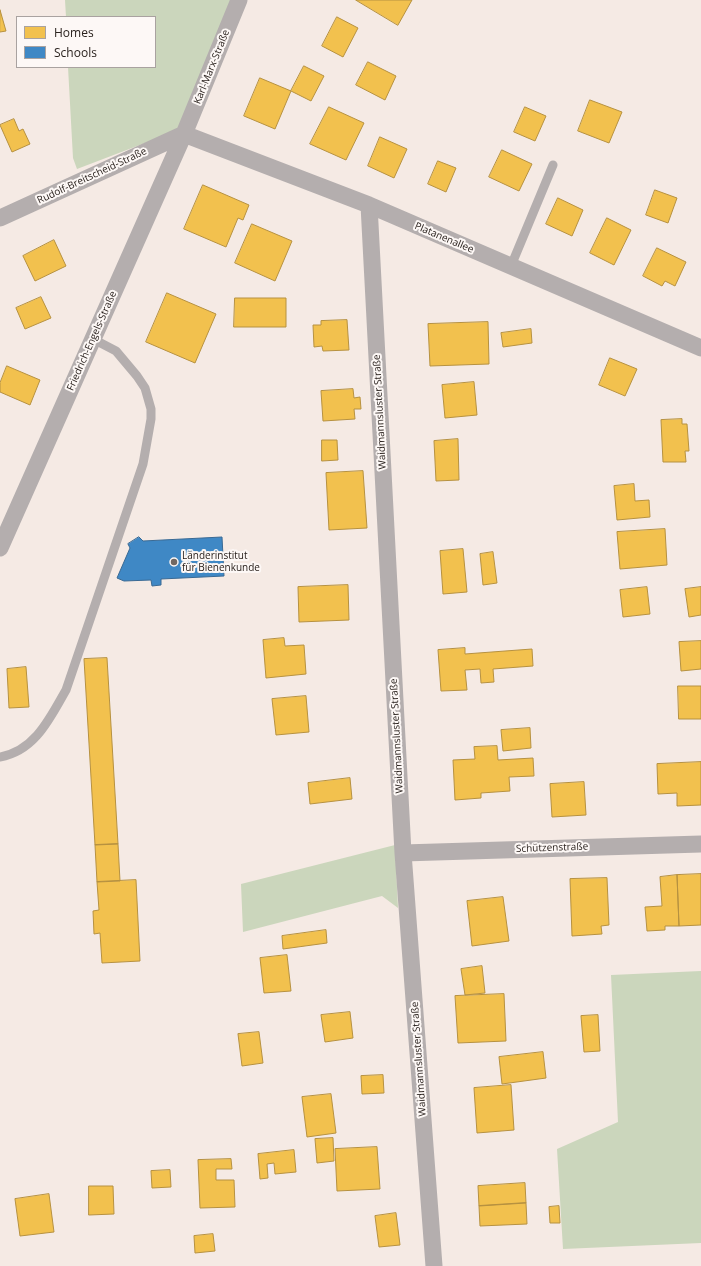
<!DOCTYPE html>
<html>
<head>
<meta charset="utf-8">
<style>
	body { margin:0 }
	#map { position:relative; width:701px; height:1266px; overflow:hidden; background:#f5eae4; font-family:"Open Sans",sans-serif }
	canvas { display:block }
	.legend { position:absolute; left:16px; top:16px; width:140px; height:52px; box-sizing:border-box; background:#fdf8f6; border:1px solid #a9a2a0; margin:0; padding:5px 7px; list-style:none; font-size:12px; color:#2a221e }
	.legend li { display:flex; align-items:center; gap:8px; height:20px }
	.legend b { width:20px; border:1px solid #a9a2a0 }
</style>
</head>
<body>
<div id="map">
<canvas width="701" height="1266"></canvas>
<ul class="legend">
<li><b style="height:11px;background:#f2c14e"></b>Homes</li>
<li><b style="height:11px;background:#3f88c5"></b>Schools</li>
</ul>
</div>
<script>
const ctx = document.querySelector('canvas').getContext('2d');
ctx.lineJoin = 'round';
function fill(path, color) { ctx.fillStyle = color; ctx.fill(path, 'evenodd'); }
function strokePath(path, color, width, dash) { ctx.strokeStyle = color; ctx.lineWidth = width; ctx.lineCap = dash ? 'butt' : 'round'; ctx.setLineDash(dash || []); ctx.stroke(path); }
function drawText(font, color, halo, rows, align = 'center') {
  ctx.font = font + ' "Open Sans",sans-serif'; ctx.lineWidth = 4; ctx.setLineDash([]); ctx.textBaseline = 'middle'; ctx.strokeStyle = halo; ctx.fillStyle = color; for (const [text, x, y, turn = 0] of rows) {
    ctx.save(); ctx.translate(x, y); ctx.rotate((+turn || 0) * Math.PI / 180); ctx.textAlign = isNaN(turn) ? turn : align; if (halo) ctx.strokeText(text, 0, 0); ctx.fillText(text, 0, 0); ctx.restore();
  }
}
const green = new Path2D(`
	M65,0H233L179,130L77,169L73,158L68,67H155V17H66Z
	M395,845L398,908L382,896L243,932L241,884Z
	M701,971V1243L563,1249L557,1149L618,1122L611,975Z`);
const homes = new Path2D(`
	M356,0H412L398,25Z
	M0,10L6,31L0,32Z
	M337,17L358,28L343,57L322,46Z
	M368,62L396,76L385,100L356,85Z
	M304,66L324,76L311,101L291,91Z
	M260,78L291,91L275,129L244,116Z
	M590,100L622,112L609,143L578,131Z
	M329,107L364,123L346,160L310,144Z
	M525,107L546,116L535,141L514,132Z
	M14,119L19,131L23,129L30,144L12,152L0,125Z
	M380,137L407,149L394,178L368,166Z
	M502,150L532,164L519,191L489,177Z
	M438,161L456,168L446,192L428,184Z
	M203,185L249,205L243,220L238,218L226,247L184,229Z
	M655,190L677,198L668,223L646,215Z
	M558,198L583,210L572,236L546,224Z
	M607,218L631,230L614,265L590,253Z
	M252,224L292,241L275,281L235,263Z
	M54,240L66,266L35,281L23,256Z
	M657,248L686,262L675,286L665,281L662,286L643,276Z
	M167,293L216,314L195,363L146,342Z
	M41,297L51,318L25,329L16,308Z
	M235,298H286V327H234Z
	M347,320L349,350L323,351L322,346L314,347L313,325H321V321Z
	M488,322L489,364L430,366L428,324Z
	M531,329L532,343L503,347L501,333Z
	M610,358L637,369L625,396L599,385Z
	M7,366L40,380L30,405L0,392V383Z
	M474,382L477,415L445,418L442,385Z
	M353,389L354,398L360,397L361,409H354L355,419L323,421L321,391Z
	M682,419V424H687L689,451H685L686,462H663L661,420Z
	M458,439L459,480L436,481L434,441Z
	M322,440H337L338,460L322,461Z
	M363,471L367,528L329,530L326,473Z
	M634,484L635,501L649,500L650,517L617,520L614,486Z
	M665,529L667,565L620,569L617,532Z
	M463,549L467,592L443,594L440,551Z
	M493,552L497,583L483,585L480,554Z
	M348,585L349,620L299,622L298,587Z
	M647,587L650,614L623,617L620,590Z
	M701,587V615L689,617L685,589Z
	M284,638L285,646L304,645L306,674L266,678L263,640Z
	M701,641V669L681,671L679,642Z
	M465,648V654L532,649L533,666L493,669L494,682L481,683L480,669L465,670L467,690L441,691L438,650Z
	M107,658L118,844L95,845L84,659Z
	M26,667L29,707L9,708L7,669Z
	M678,686H701V719H679Z
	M306,696L309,732L276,735L272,699Z
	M530,728L531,748L503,751L501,730Z
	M497,746L498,760L533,758L534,776L509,777L510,791L481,793V798L455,800L453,760L475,759L474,747Z
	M701,762V805L677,806V793L658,794L657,764Z
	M350,778L352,799L310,804L308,783Z
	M584,782L586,815L552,817L550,784Z
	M118,844L120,881L97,882L95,845Z
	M701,874V925L679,926L677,875Z
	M677,875L679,926H665V930L647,931L645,907L662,906L660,877Z
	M607,878L609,925L601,926L602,934L572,936L570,879Z
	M136,880L140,961L102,963L100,933L94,934L93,911L99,910L97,882Z
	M503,897L509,941L472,946L467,901Z
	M326,930L327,943L283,949L282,936Z
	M287,955L291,991L264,993L260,958Z
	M482,966L485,993L465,995L461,969Z
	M504,994L506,1041L458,1043L455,996Z
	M350,1012L353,1038L325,1042L321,1015Z
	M598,1015L600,1051L584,1052L581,1016Z
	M259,1032L263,1063L242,1066L238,1034Z
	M543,1052L546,1078L502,1084L499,1057Z
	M383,1075L384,1093L362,1094L361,1076Z
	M511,1085L514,1130L477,1133L474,1088Z
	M331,1094L336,1133L307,1137L302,1097Z
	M333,1138L334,1161L317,1163L315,1139Z
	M377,1147L380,1189L337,1191L335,1149Z
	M294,1150L296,1172L275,1174L274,1163L267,1164L268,1178L260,1179L258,1154Z
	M231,1159L232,1169H216V1180H234L235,1207L200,1208L198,1160Z
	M170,1170L171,1187L152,1188L151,1171Z
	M525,1183L526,1203L479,1206L478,1186Z
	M89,1186H113L114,1214L89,1215Z
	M49,1194L54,1232L20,1236L15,1199Z
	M526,1203L527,1224L480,1226L479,1206Z
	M559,1206L560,1223H550L549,1207Z
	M396,1213L400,1245L379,1247L375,1216Z
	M213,1234L215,1251L195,1253L194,1236Z`);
const schools = new Path2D(`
	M139,537L143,541L222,537L224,576L161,579V585L152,586L151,580L124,581L117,578L130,548L128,544Z`);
const service = new Path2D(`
	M511,266L553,165
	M0,757C35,751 50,718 66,690L143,464L151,419V409L145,388L137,376L116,351L93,339`);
const minor = new Path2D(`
	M184,134L369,205L701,348
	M369,205L403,853L434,1266
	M0,218L184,134
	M0,548L184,134L239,0
	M403,853L701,844`);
const markers = [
	[174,562,4,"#716863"]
];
const streetNames = [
	["Karl-Marx-Straße",212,67,-68],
	["Rudolf-Breitscheid-Straße",92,176,-25],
	["Platanenallee",444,238,23],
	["Friedrich-Engels-Straße",92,341,-66],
	["Waidmannsluster Straße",380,412,-93],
	["Waidmannsluster Straße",397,736,-93],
	["Schützenstraße",552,848,-2],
	["Waidmannsluster Straße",419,1059,-94]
];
const poiNames = [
	["Länderinstitut",182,556],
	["für Bienenkunde",182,568]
];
fill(green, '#cbd6bc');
fill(homes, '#f2c14e');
strokePath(homes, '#b69140', 1);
fill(schools, '#3f88c5');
strokePath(schools, '#396993', 1);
strokePath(service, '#b4aeae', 9);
strokePath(minor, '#b4aeae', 17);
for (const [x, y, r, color] of markers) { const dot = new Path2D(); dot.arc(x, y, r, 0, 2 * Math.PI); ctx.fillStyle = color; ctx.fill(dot); strokePath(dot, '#fdf8f6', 1.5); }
drawText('10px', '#2a221e', '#fdf8f6', streetNames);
drawText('10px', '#2a221e', '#fdf8f6', poiNames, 'left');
</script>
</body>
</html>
